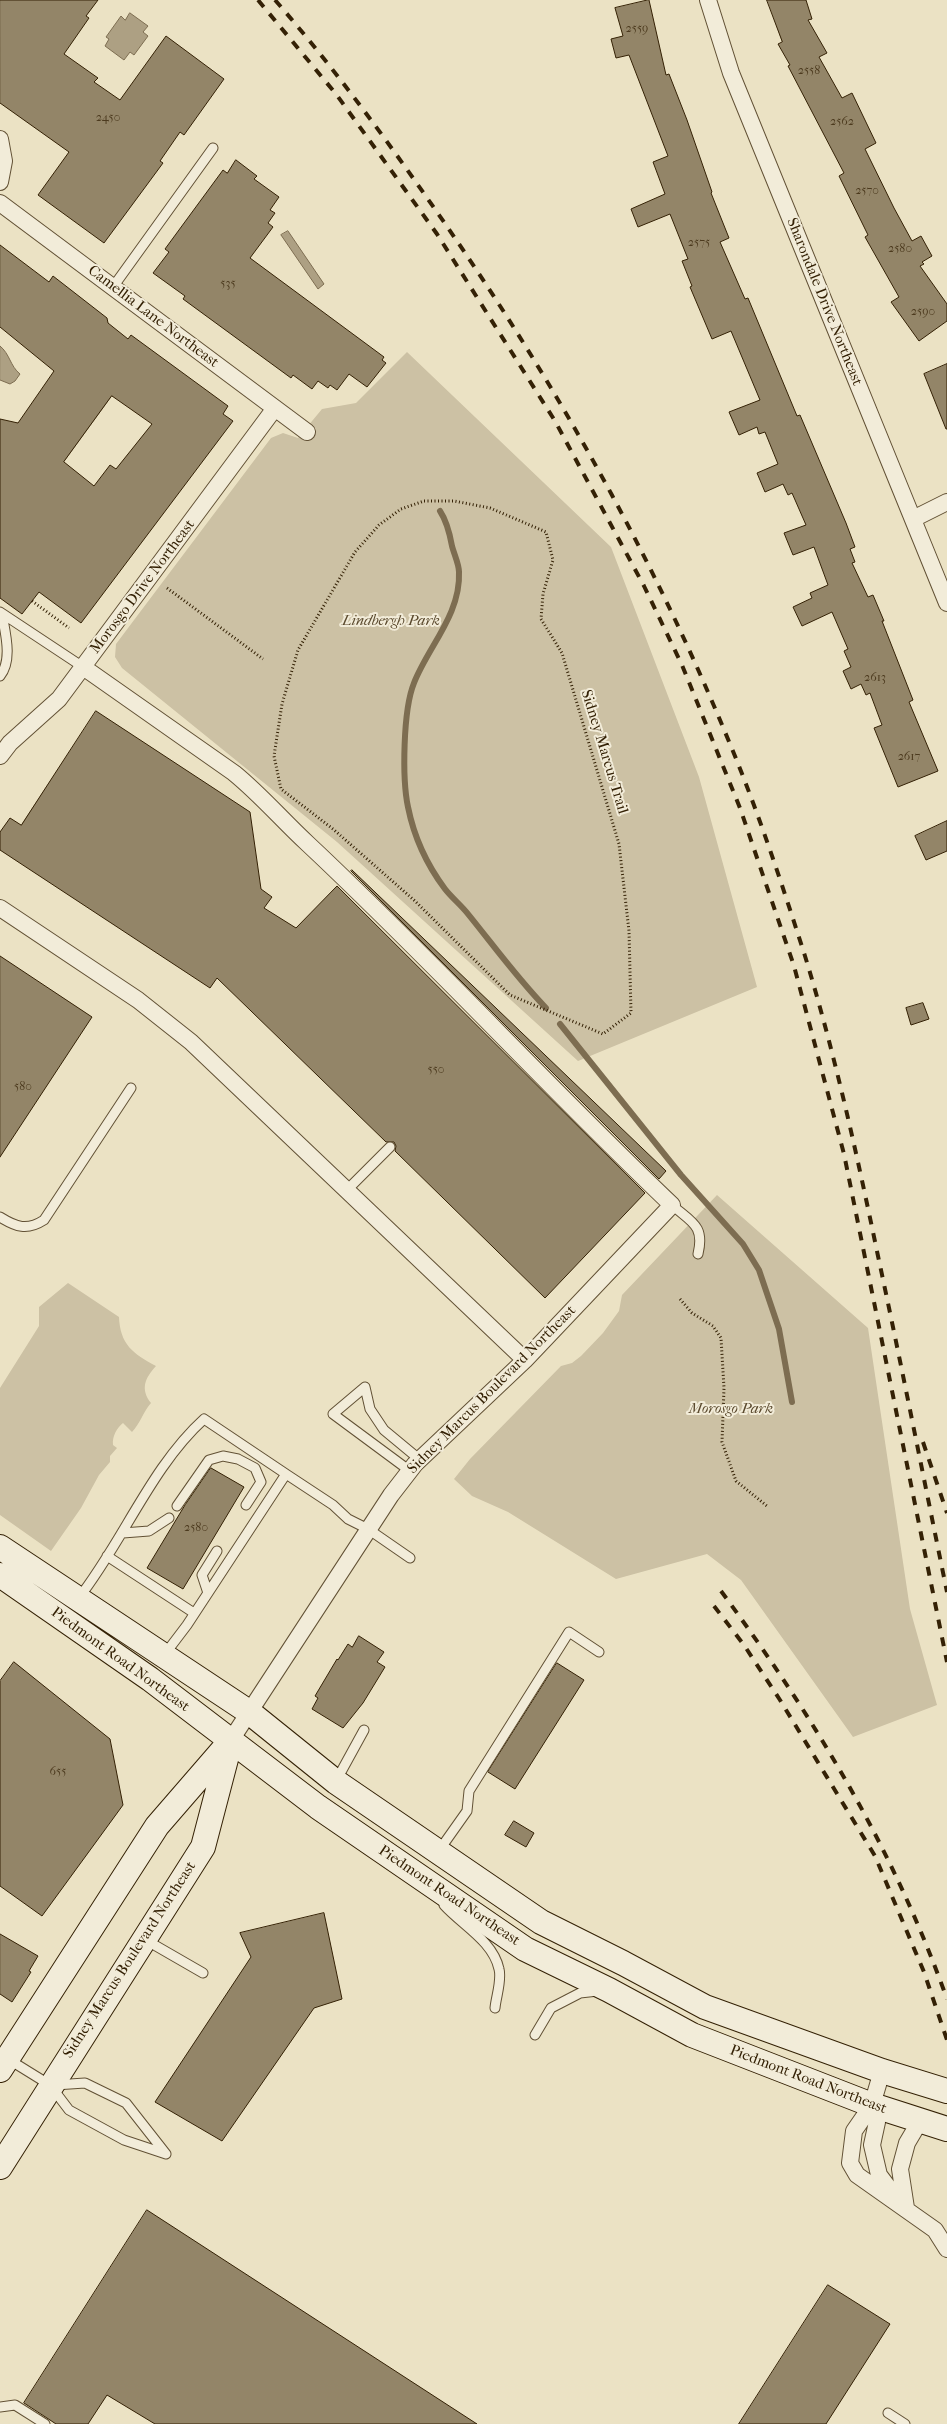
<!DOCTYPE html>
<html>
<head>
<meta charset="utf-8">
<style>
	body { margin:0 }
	canvas { display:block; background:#ebe2c4 }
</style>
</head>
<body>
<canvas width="947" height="2424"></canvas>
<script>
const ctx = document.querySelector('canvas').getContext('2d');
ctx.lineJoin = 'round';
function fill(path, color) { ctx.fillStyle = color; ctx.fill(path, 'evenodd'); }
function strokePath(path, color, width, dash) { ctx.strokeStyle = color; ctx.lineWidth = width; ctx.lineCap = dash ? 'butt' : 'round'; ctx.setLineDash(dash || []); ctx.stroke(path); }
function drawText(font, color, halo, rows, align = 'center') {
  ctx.font = font + ' "IM FELL French Canon",serif'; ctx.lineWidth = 4; ctx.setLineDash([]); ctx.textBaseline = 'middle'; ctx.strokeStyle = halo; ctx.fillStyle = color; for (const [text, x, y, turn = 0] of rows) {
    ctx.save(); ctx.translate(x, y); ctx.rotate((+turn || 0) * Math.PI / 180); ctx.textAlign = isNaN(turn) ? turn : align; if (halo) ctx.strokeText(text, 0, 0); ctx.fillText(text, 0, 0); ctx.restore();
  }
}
const green = new Path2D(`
	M407,352L611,547L699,777L757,987L578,1061L337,842L122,668L115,657L116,644L271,438L283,433L298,438L322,409L356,403Z
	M717,1195L868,1328L910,1609L937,1705L853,1737L741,1580L707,1554L616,1579L508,1512L472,1496L454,1479L470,1459L561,1366L572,1363L581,1356L603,1333L619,1311L622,1295Z
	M68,1283L119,1317C120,1344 133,1354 156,1366C145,1378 140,1389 151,1403C143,1412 140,1424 132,1432L123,1423C117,1428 112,1436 113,1445L117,1448L110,1456V1462L99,1475L81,1508L51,1551L0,1515V1388L39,1326V1307Z`);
const water = new Path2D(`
	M130,13L148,26L143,32L148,36L134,55L130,52L124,60L105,46L109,39L106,37L121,16L125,20Z
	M288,231L324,284L318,289L281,235Z
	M0,346C10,354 10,366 20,374L15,381L10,384L0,380Z`);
const stream = new Path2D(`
	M440,511C446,520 450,535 452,546C454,554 459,564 459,572C461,614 428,647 414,683C403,710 402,779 408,807C414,837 427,865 445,889C452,898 461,905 468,914C494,946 517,978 546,1008
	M560,1024L681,1175L743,1244L759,1270L779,1329L792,1402`);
const building = new Path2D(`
	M0,0H98L86,16L89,18L64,54L98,78L94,82L120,100L166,36L224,79L184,135L180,132L160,161L163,163L104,243L38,195L69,152L0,103Z
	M649,0L666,75L669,74L687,120L712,192L711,193L729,238L720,242L745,299L748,298L797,416L800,415L846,523L855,547L850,549L855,562L852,563L868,597L873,595L884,621H882L913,700L909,702L938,771L898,787L874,728L882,725L870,693L866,695L861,684L851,689L843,671L851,667L844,651L848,649L832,612L802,626L793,607L812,598L810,593L828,585L814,547L793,555L784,533L806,525L792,493L788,495L783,484L765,492L757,473L778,464L765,432L759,434L757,427L739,435L729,412L760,400L731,331L712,339L690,287L692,286L682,261L688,259L670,214L638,227L631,209L665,194L653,162L668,156L629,55L616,58L611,39L623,36L615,8Z
	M767,0H806L812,19L808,20L827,53L819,57L842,98L852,93L876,143L865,149L894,208L912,241L921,236L932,256L922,262L924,264L920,266L947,304V321L919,341L891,302L899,297L865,237L868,235L839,176L844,173L788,66L790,65L778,44L782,42Z
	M236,160L257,176L254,179L279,197L270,210L275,213L268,223L273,227L250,258L384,357L382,360L386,363L367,387L349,374L337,390L330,385L328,388L318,381L312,389L293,375L291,378L183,299L185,296L153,273L169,252L165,249L223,170L227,173Z
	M0,245L49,282L53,276L107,318L108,323L128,339L131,335L228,406L223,414L233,421L81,623L39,592L22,614L0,598V419L18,423L54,371L0,327ZM112,396L152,424L116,469L110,465L94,486L64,462Z
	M947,364V429H946L924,374Z
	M96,711L250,812L261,889L272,897L264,908L296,928L337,886L645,1193L545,1298L395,1151L396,1146L394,1142H386L217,978L210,988L0,850V832L10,818L21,825Z
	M947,821V851L926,860L915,836Z
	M352,870L666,1171L659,1179L351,871Z
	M0,956L92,1017L0,1157Z
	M923,1003L929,1019L911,1025L906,1008Z
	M211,1468L244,1487L183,1589L147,1568L185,1505Z
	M359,1636L384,1652L377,1662L385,1667L363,1703L343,1728L312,1709L318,1698L315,1696L337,1659L338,1660L348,1644L352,1647Z
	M14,1662L110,1739L123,1805L42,1916L0,1886V1681Z
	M557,1663L584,1680L515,1789L488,1772Z
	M514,1821L534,1833L526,1847L505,1835Z
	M324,1913L342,1999L314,2008L222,2141L155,2102L251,1957L240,1933Z
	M0,1934L38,1956L29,1971L31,1972L12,2002L0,1994Z
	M147,2210L477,2424H155L107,2395L88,2424H56L50,2420L24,2403Z
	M828,2285L890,2324L826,2424H739Z`);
const path = new Path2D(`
	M424,501H454L490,508L546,532L553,560L543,594L541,619L562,653L619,844L629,931L631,1013L603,1034L510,995L415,901L333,829L281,789L274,756L282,704L298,650L355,552L379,525L401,509Z
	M167,588L263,659
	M32,601L69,628
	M680,1299L692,1313L713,1326L721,1338L724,1388L722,1442L736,1481L767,1506`);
const service = new Path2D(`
	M113,287L213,148
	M0,612L83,667
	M0,676C13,660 5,632 2,614
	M347,1190L390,1147
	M672,1205C691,1222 705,1225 698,1254
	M0,1217C16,1227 27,1231 44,1220L131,1088
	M410,1471L333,1414L365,1387L370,1409L384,1430L419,1459
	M286,1474L333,1505L348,1519L368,1529L410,1558
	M177,1506L209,1460L223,1456L238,1459L255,1468L261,1482L246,1505
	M123,1533L149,1531L169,1518
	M107,1556L194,1613
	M208,1593L202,1575L217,1551
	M78,1599C123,1542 151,1467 204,1419L286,1474L187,1625L165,1654
	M336,1781L364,1730
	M438,1852L467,1811L469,1791L569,1632L599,1652
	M444,1905C462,1925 493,1941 499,1969C502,1980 496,1997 495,2008
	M144,1939L203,1973
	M535,2035L551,2008L580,1993L598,1991
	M8,2059L50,2085L69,2110L124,2140L166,2154
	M55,2085L85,2083L126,2103L166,2154
	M0,2407L15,2405L45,2424
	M888,2413L905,2424`);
const minor = new Path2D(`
	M708,0L731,73L947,603
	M0,139L4,161L0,182
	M0,203L307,432
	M913,519L947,502
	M83,667L234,773C261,795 283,821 308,844C433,961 548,1087 672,1205L525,1360L415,1464L391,1495L231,1740
	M0,756L10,743L59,699L275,408
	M0,908L138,1000L191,1042L525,1360
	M882,2071L872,2105L854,2131L850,2163L857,2175L935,2230L947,2249
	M872,2105L877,2122L872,2145L879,2175L894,2195
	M906,2208L900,2169L907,2143L920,2121`);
const secondary = new Path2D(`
	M0,1547L249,1712L336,1782L541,1922L623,1963L705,2007L882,2071L947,2091
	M0,1575L150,1679L318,1807L525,1949L609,1990L692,2035L872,2105L947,2129
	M0,2070L157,1826L228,1744
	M0,2167L203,1847L231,1740`);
const rail = new Path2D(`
	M258,0L336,94L437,234L555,421L644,586L682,665L740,808L794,966L844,1154L947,1662
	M275,0C329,62 378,128 425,195C544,363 646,542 725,732C756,805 781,881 805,956C835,1054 857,1155 878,1256C902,1368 924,1480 947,1592
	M923,1442L947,1513
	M721,1591C816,1720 893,1848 947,1999
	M714,1606L744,1645L780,1700L875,1856L924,1972L947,2040`);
const numberNames = [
	["2559",637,29],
	["2558",809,71],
	["2450",108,118],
	["2562",842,122],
	["2570",867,191],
	["2575",699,243],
	["2580",900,249],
	["535",228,284],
	["2590",923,312],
	["2613",875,678],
	["2617",909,757],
	["550",436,1070],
	["580",23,1087],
	["2580",196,1528],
	["655",58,1772]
];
const streetNames = [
	["Sharondale Drive Northeast",824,302,68],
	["Camellia Lane Northeast",153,317,37],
	["Morosgo Drive Northeast",143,587,-53],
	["Sidney Marcus Trail",604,752,73],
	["Sidney Marcus Boulevard Northeast",492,1390,-45],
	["Piedmont Road Northeast",120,1660,36],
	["Piedmont Road Northeast",449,1896,34],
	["Sidney Marcus Boulevard Northeast",130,1960,-57],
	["Piedmont Road Northeast",808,2080,21]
];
const parkNames = [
	["Lindbergh Park",391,621],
	["Morosgo Park",731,1409]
];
fill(green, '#ccc1a4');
fill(water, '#ada083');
strokePath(water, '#7d6d51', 1);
strokePath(stream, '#7d6d51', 6);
fill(building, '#938568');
strokePath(building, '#342105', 1);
strokePath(service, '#625135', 11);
strokePath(minor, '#625135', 18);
strokePath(secondary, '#342105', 26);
strokePath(path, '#342105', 3, [1, 2.5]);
strokePath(service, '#f2ecd9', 9);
strokePath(minor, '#f2ecd9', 16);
strokePath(secondary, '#f2ecd9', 24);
strokePath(rail, '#342105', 4, [9, 9]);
drawText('12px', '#4c3a1e', null, numberNames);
drawText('15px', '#342105', '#f2ecd9', streetNames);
drawText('italic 15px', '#5a492d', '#f2ecd9', parkNames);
</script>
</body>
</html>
